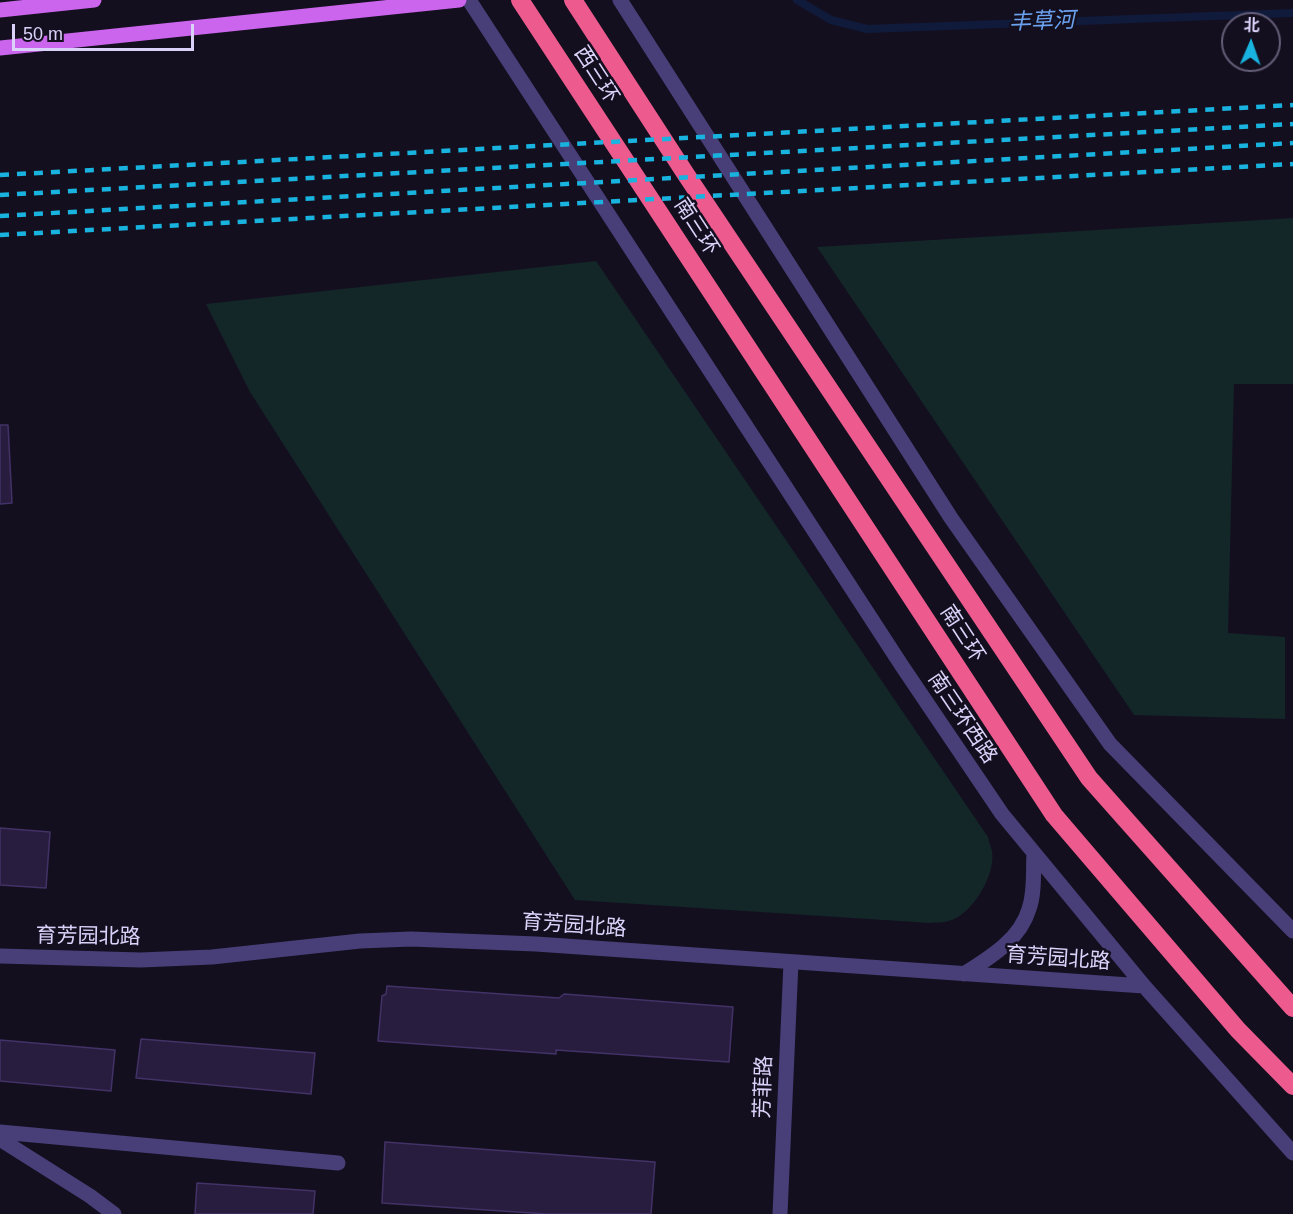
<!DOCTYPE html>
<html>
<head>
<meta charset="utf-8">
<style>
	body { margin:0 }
	#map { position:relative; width:1293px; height:1214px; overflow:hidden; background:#140f1f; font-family:Arial,"Noto Sans SC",sans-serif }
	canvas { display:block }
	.north { position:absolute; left:1221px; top:12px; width:60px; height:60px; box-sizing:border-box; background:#140f1f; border:2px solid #645d77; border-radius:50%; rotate:2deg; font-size:16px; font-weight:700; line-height:24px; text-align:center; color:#dbd2fa }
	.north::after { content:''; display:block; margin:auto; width:21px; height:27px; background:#18b3df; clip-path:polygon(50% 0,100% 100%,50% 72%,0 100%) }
	.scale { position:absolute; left:12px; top:24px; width:182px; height:27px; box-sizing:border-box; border:3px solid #dbd2fa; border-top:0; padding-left:8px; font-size:18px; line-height:21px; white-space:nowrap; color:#dbd2fa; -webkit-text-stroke:4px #140f1f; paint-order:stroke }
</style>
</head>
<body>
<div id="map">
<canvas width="1293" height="1214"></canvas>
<div class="north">北</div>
<div class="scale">50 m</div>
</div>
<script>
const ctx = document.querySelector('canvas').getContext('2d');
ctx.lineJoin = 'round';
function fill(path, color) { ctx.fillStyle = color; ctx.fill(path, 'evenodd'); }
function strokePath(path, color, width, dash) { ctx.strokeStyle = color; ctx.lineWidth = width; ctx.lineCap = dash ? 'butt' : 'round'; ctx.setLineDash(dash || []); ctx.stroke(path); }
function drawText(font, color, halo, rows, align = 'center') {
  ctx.font = font + ' Arial,"Noto Sans SC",sans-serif'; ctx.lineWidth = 5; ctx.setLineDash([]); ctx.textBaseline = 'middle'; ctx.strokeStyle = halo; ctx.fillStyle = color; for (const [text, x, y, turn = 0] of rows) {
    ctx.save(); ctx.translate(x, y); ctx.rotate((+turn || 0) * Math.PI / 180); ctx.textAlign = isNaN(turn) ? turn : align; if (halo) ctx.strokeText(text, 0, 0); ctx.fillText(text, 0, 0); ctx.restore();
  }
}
const green = new Path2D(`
	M1293,218V384H1234L1228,633L1285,637V719L1134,715L817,247Z
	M596,261L988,837C989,842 991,847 992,851C996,875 972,915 949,921C943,923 936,922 930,923L575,900L250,392L206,304Z`);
const stream = new Path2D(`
	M797,0L831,20L867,29L1293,13`);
const building = new Path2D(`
	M0,425H8L12,503L0,504Z
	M0,828L50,832L46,888L0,885Z
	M387,986L559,998L564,994L733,1007L729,1062L556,1050V1054L378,1041L382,996L386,994Z
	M141,1039L315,1053L311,1094L136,1078Z
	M0,1040L115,1050L111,1091L0,1081Z
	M385,1142L655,1162L651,1214H547L382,1203Z
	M197,1183L315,1191L313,1214H195Z`);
const minor = new Path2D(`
	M469,0L902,666L1002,814L1144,986L1293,1153
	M620,0L951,518L1110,744L1293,931
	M0,956L141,960L212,957L360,941L411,939L536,944L1144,986
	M964,974C989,958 1020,940 1029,909C1035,892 1033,871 1034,853
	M0,1132L338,1163
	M0,1139L90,1196L114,1214
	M780,1214L791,962`);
const major = new Path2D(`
	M0,10L94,0
	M0,48L459,0`);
const highway = new Path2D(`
	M520,0L1054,815L1238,1030L1293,1086
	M573,0L685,173L1089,778L1293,1008`);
const rail = new Path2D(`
	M0,175L1293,105
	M0,195L1293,124
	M0,216L1293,143
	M0,235L1293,164`);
const streetNames = [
	["西三环",596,75,57],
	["南三环",696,227,57],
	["南三环",962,634,57],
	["南三环西路",962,718,56],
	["育芳园北路",574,926,4],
	["育芳园北路",88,937,1],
	["育芳园北路",1058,959,4],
	["芳菲路",764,1087,-88]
];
const waterNames = [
	["丰草河",1042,22,-2]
];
fill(green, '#132628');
strokePath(stream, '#101b3c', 8);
fill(building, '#281d3e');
strokePath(building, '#433267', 1.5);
strokePath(minor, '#483f79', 15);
strokePath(major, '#cb65ee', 15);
strokePath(highway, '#ed5a8e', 18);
strokePath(rail, '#18b3df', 4.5, [9, 8]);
drawText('21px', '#dbd2fa', '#140f1f', streetNames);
drawText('italic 22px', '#6ba2ef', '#140f1f', waterNames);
</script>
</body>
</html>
